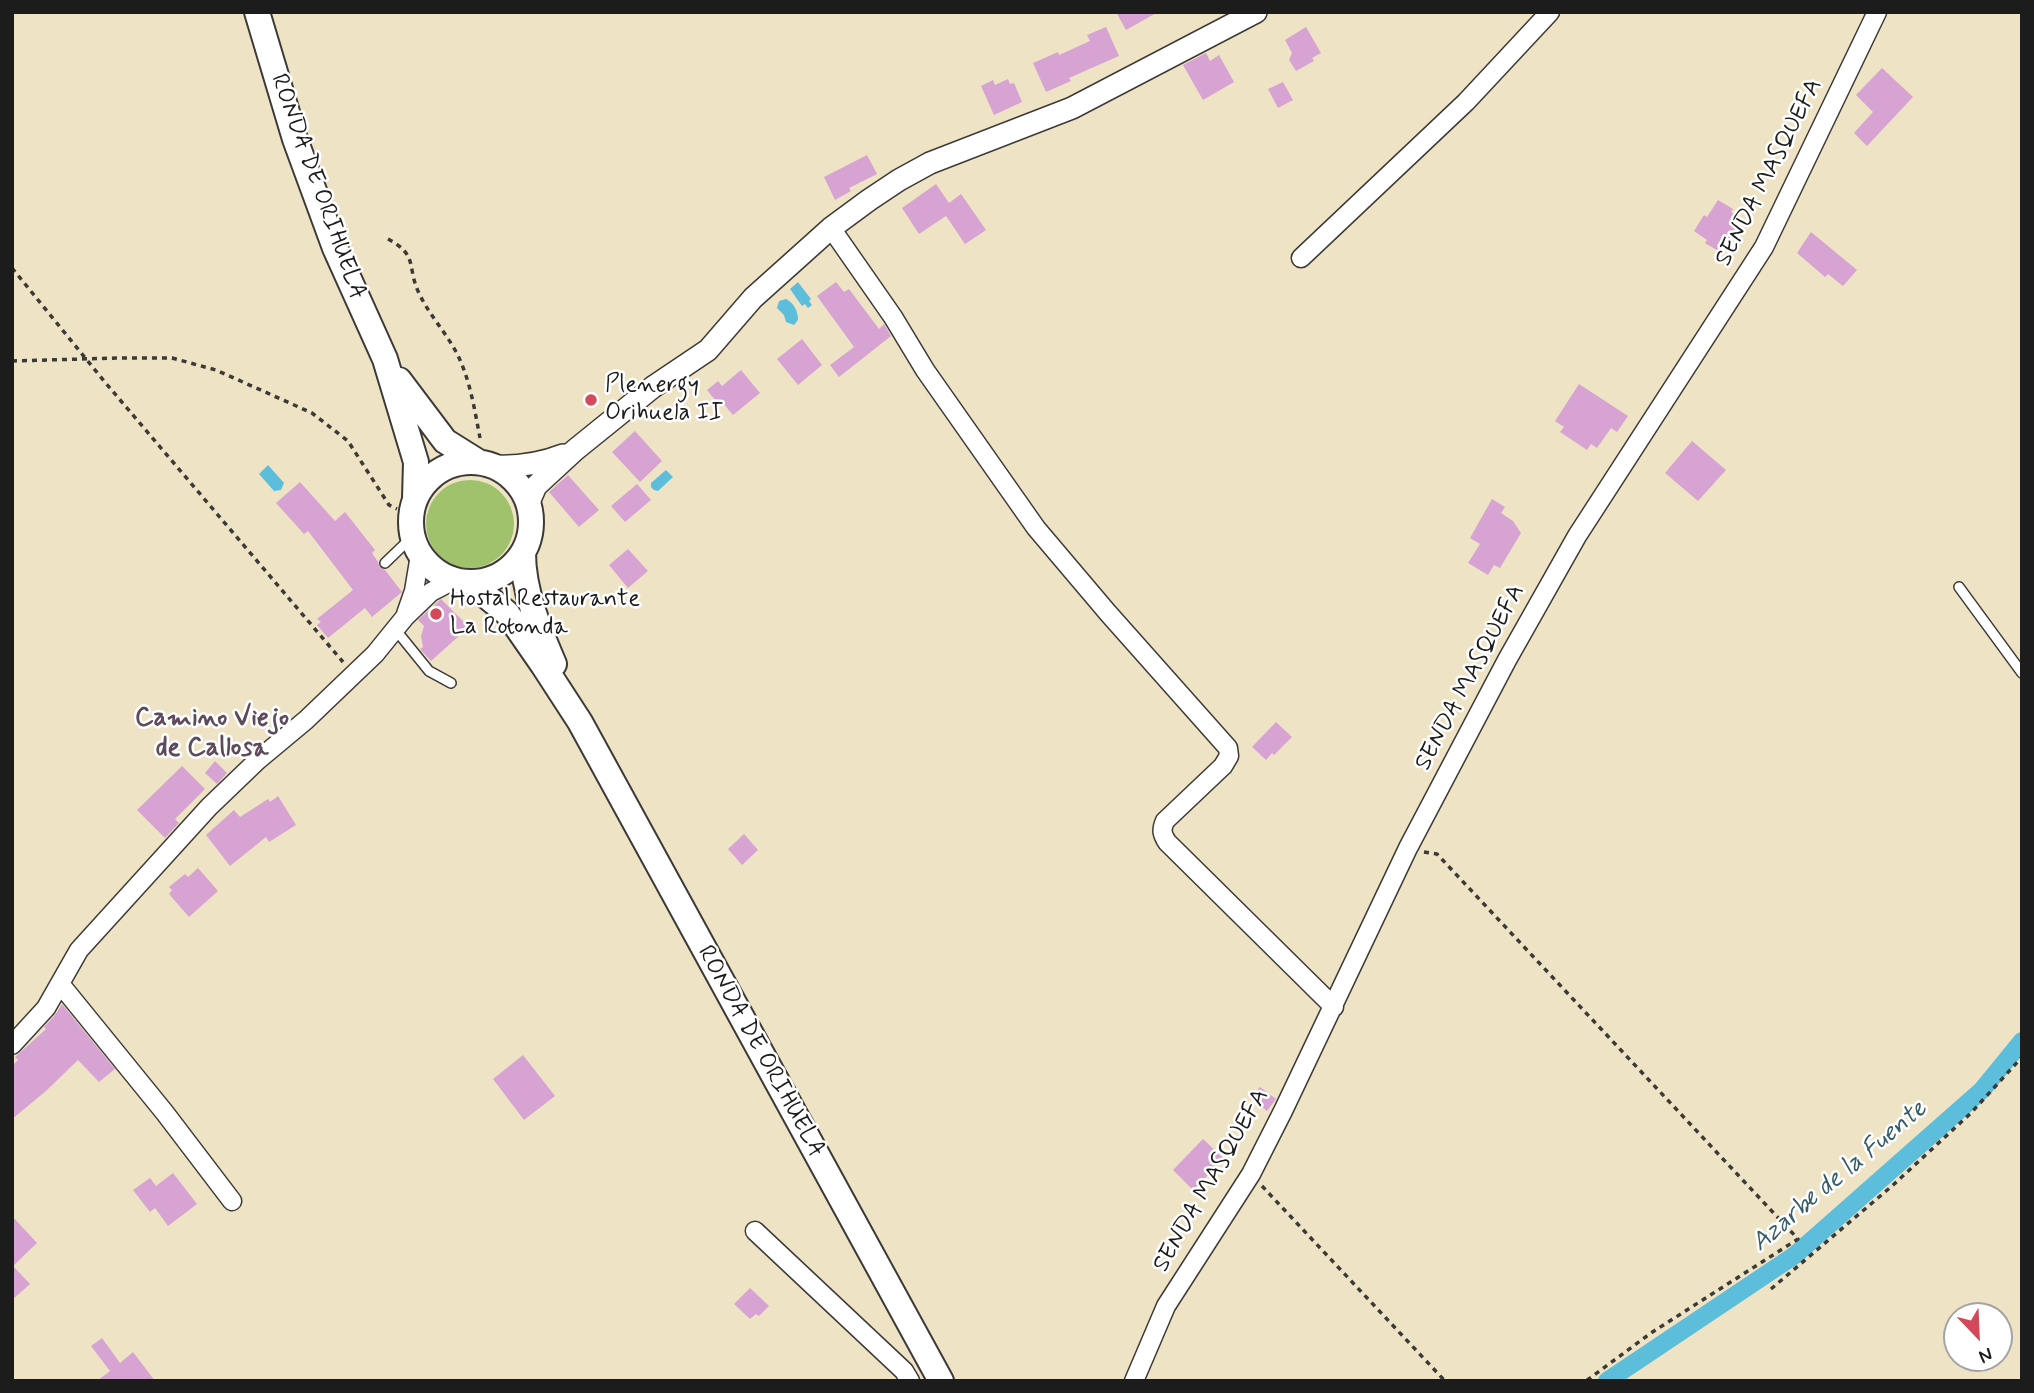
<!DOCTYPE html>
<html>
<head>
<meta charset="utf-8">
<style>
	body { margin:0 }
	#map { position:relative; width:2034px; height:1393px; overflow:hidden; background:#efe3c6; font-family:Mynerve,sans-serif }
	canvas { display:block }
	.frame { position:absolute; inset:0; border:14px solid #1c1c1c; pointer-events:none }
	.north { position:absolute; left:1943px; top:1302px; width:70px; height:70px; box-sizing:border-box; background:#fff; border:2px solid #a4a4a4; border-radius:50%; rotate:157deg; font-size:19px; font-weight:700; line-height:28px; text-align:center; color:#1c1c1c }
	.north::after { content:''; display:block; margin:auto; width:24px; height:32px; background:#d1495b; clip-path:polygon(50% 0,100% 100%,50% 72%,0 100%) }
</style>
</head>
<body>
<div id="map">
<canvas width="2034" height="1393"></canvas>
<div class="frame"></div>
<div class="north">N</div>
</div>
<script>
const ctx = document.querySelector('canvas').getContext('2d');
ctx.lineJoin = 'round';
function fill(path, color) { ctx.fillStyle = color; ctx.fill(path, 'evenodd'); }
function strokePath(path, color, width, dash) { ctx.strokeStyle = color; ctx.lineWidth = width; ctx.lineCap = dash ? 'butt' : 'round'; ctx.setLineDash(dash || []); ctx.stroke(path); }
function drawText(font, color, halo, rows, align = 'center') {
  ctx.font = font + ' Mynerve,sans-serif'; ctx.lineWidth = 5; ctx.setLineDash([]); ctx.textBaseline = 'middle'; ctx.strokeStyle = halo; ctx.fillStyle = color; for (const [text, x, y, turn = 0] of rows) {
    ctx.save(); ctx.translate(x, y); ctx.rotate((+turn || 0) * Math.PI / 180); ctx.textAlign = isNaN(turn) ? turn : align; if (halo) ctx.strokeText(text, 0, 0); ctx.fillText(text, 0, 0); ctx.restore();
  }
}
const green = new Path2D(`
	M426 524a44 44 0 1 1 88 0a44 44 0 1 1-88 0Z`);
const water = new Path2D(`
	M798,282L811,299L809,301L812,305L808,308L805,304L802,306L790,289Z
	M786,299C794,303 798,311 798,320L794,325L786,322L784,315L777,308L779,301Z
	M268,465L284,483L281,490L274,491L259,474Z
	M666,470L673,477L658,491L654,490L651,487V483Z`);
const canal = new Path2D(`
	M1607,1381L1795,1255L1982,1090L2022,1041`);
const building = new Path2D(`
	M1116,12H1158L1126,30Z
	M1106,27L1119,56L1069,78L1071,81L1046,92L1033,63L1058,52L1059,55L1090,41L1087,35Z
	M1306,27L1321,53L1312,58L1314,61L1296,71L1289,60L1292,53L1285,40Z
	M1206,53L1210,61L1219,55L1234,82L1203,100L1183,65Z
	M1882,68L1913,97L1867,146L1854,133L1873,112L1856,95Z
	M1008,79L1010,84L1014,83L1022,102L994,115L981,86L993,80L995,85Z
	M1283,82L1293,100L1278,108L1268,89Z
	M867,155L877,174L849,188L851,191L835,200L824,177Z
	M936,184L949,203L961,194L986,230L965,244L946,216L919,234L902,208Z
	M1718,200L1733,209L1731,212L1742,219L1720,252L1705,243L1707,240L1694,231L1704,215L1707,217Z
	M1811,232L1857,270L1843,286L1828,274L1825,277L1797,253Z
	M836,282L844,292L849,289L879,329L884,324L891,336L839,377L830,365L854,347L817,296Z
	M802,339L822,365L798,385L777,359Z
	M741,370L760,393L733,415L722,402L719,405L707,390L718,381L722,386Z
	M1579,384L1628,416L1617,432L1611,428L1597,448L1591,444L1587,450L1560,432L1564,427L1555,421Z
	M635,431L662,461L640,482L612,452Z
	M1692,441L1726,470L1698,501L1665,473Z
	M568,475L599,510L579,527L549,492Z
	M300,482L335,521L345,512L375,550L372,553L378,562L380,567L385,570L402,592L372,617L365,608L328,638L317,625L321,622L317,619L353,590L308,531L304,534L276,503Z
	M637,484L651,500L625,522L611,506Z
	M1492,499L1505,507L1501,513L1513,521L1521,533L1500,568L1494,565L1488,575L1468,563L1480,544L1470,538Z
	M628,549L648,571L628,588L609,565Z
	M441,599L469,627L431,661L420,649L423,647L421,636L424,626L418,620Z
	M1276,722L1292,737L1274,755L1272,753L1266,760L1252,747Z
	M215,761L227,773L217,784L205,773Z
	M182,766L205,789L175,819L179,823L165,838L137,810Z
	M278,796L296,825L269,842L266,837L230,866L206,835L234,810L240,817L268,799L270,802Z
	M744,834L758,850L742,865L728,849Z
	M198,868L218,891L189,917L169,894L172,890L169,887L185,874L188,877Z
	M62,1004L115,1069L99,1082L78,1060L46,1091L12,1119V1066L18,1060L15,1057L46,1029L44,1027L55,1015Z
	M523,1055L555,1096L524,1120L493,1079Z
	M1260,1087L1276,1099L1267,1111L1250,1098Z
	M1203,1139L1224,1159L1193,1190L1173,1170Z
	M173,1173L197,1204L168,1226L155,1208L150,1212L133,1190L150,1178L156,1186Z
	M12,1216L37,1243L13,1266L30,1284L12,1300Z
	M750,1288L769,1306L759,1316L756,1314L750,1319L734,1304Z
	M102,1338L120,1363L133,1352L155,1381H97L110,1371L91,1346Z`);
const path = new Path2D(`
	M388,239C418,255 407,266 418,291C429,316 449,335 460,360C471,385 475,412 480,438
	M12,268L104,381L343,662
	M12,361L117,358H172L216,370L312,413L348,441L389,505L397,509
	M1424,852L1437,854L1798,1239L1651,1333L1586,1381
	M1262,1186L1445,1381
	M1771,1289L1892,1186L1971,1113L2022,1057`);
const service = new Path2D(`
	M385,563L412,537
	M1959,587L2022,673
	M395,629L429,671L451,683`);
const minor = new Path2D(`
	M831,228L893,317L925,370L1036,528L1108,613L1228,748L1229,756L1223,766L1165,821C1161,830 1162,834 1167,842L1334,1007
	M1301,258L1466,102L1550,12
	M406,614L414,591L420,555
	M61,985L165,1113L232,1201
	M12,1045L46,1008L79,950L209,807L258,760L306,720L375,654L405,617L431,592L454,580
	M755,1231L904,1371L910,1381
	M1134,1381L1166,1306L1251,1174L1283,1111L1408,848L1507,660L1577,536L1764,247L1877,12`);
const tertiary = new Path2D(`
	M495,466C520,467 540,464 563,455
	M529,502L536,486L575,450L653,387L708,350L753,298L831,228L869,200L899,180L930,163L1072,108L1256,12`);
const secondary = new Path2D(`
	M257,12L295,139L335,248L385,359L416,462L415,499
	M399,380L445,441L477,461
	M411 522a60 60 0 1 1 120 0a60 60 0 1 1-120 0Z
	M523,553C523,591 539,629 554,664
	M469,582L507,613L543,665L580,722L941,1381`);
const markers = [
	[591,400,7,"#d1495b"],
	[436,614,7,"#d1495b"]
];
const streetNames = [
	["SENDA MASQUEFA",1770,173,-63],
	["RONDA DE ORIHUELA",317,187,70],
	["SENDA MASQUEFA",1471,678,-62],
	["RONDA DE ORIHUELA",760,1052,61],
	["SENDA MASQUEFA",1212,1181,-60]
];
const poiNames = [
	["Plenergy",605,386],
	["Orihuela II",605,414],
	["Hostal Restaurante",450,600],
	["La Rotonda",450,628]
];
const neighbourhoodNames = [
	["Camino Viejo",212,720],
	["de Callosa",212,750]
];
const waterNames = [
	["Azarbe de la Fuente",1840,1177,-40]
];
fill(green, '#a0c26c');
fill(water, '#5cbeda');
strokePath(canal, '#5cbeda', 18);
fill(building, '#d6a3d3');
strokePath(service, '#3c3a36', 12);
strokePath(minor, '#3c3a36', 21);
strokePath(tertiary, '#3c3a36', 24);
strokePath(secondary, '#3c3a36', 28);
strokePath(path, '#3c3a36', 3.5, [5, 5]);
strokePath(service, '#fff', 9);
strokePath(minor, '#fff', 18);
strokePath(tertiary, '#fff', 21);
strokePath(secondary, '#fff', 24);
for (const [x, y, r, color] of markers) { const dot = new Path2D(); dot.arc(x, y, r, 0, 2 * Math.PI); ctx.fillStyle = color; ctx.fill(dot); strokePath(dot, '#fff', 2.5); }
drawText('24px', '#1c1c1c', '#fff', streetNames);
drawText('24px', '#1c1c1c', '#fff', poiNames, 'left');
drawText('bold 26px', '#5d4b5c', '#fff', neighbourhoodNames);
drawText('italic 26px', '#365d68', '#fff', waterNames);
</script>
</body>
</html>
